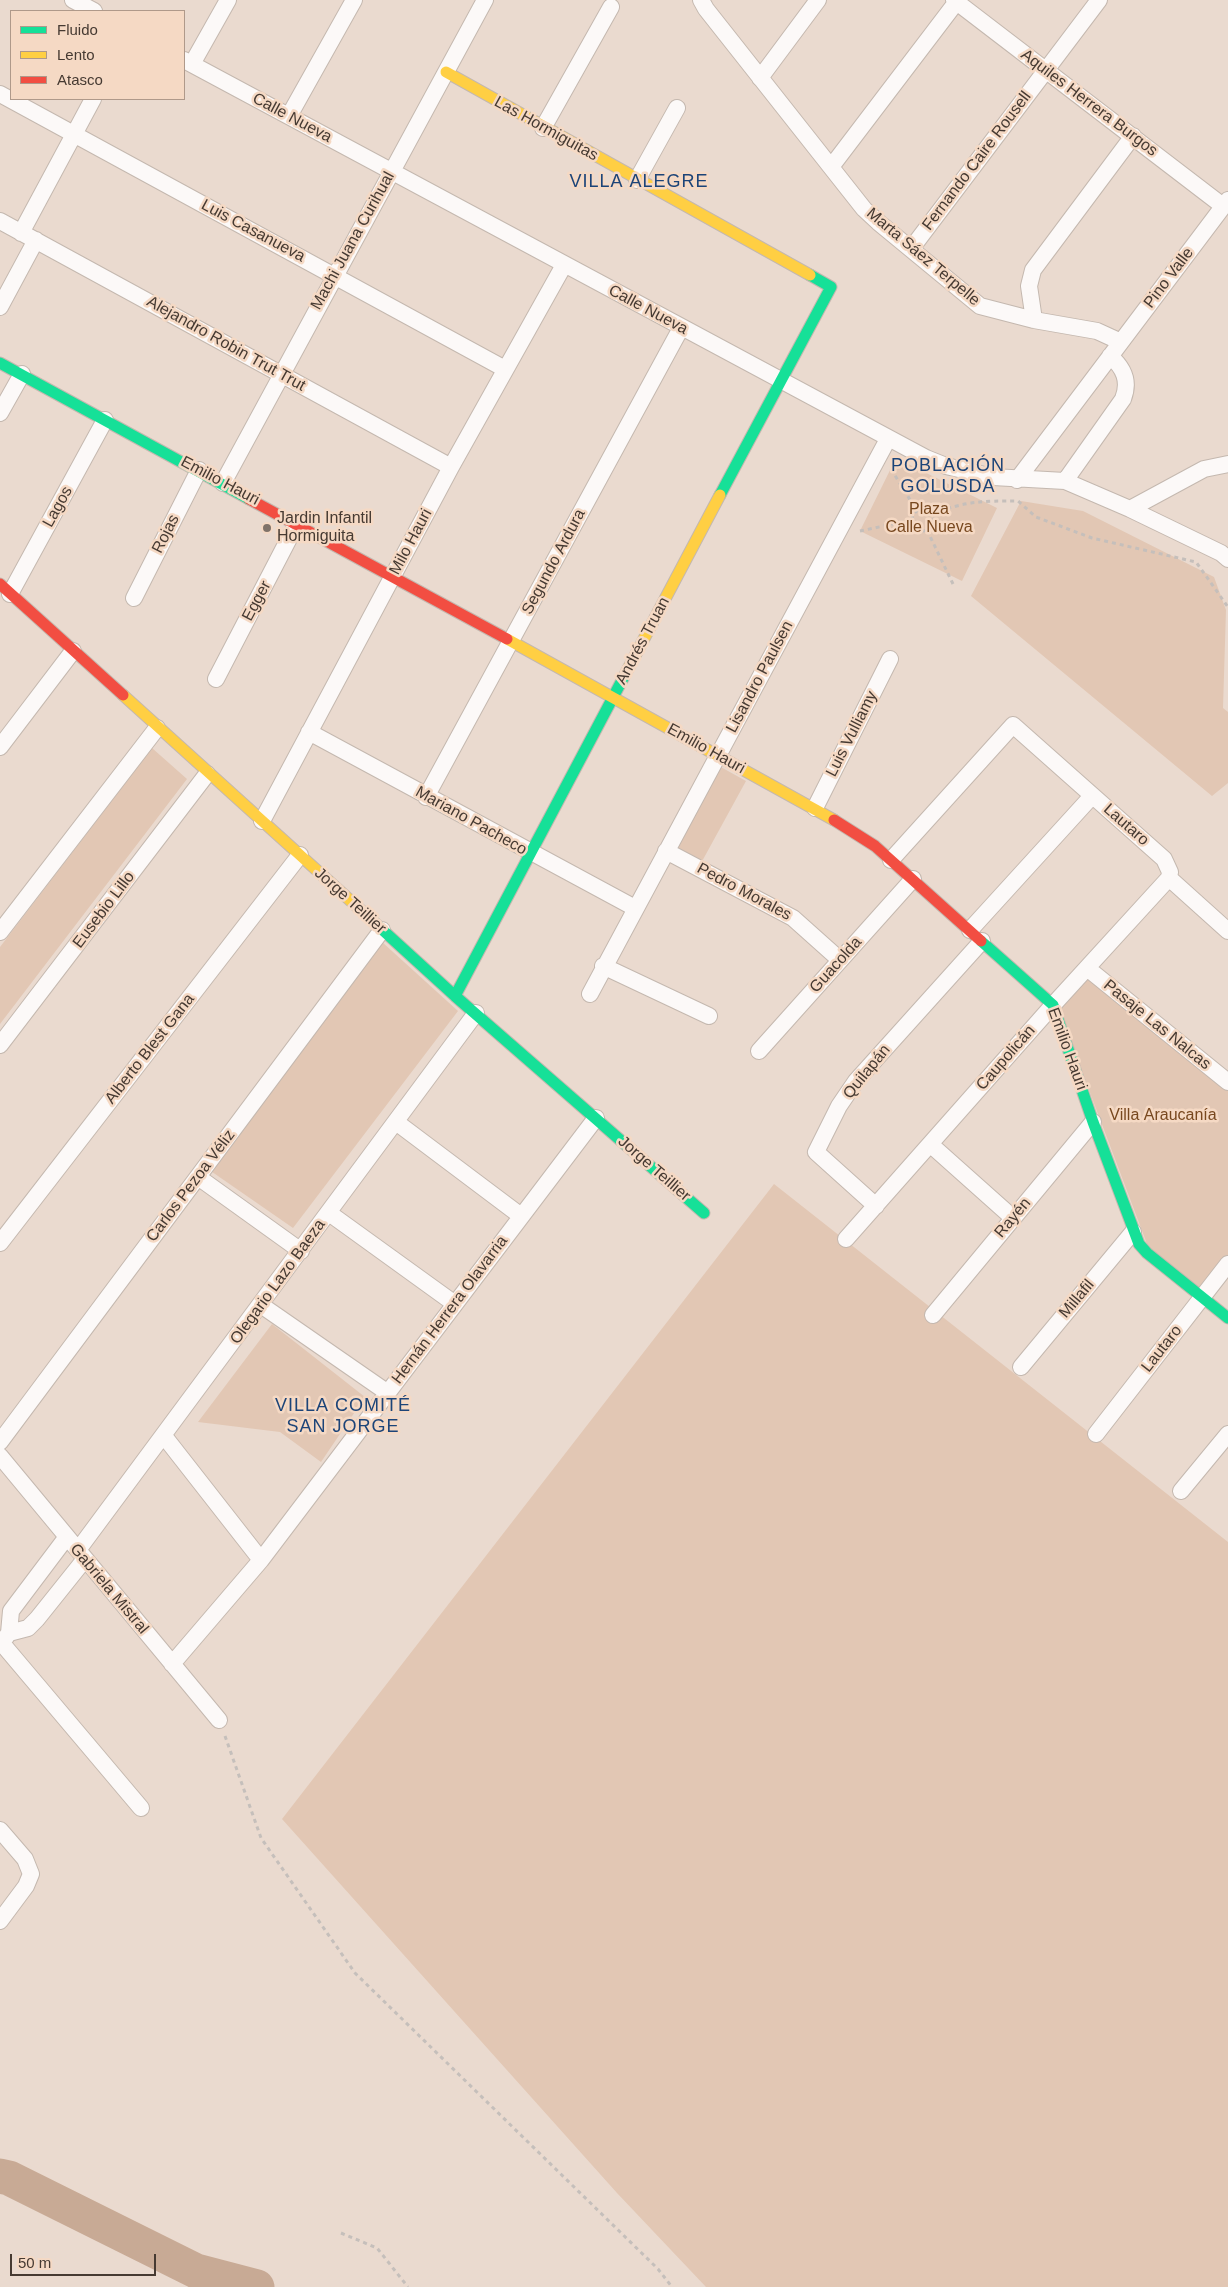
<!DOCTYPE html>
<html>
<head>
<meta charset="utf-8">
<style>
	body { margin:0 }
	#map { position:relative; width:1228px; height:2287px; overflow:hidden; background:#eadacf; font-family:Arial,sans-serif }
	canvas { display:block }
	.legend { position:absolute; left:10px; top:10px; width:175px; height:90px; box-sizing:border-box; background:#f5d9c4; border:1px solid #af998a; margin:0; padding:6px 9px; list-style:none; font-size:15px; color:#463a32 }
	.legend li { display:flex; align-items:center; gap:10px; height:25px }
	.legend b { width:25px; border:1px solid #af998a }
	.scale { position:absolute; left:10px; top:2254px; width:146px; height:22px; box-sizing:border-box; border:2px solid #463a32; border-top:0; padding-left:6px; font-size:15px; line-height:18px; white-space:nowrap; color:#463a32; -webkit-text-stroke:4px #f5d9c4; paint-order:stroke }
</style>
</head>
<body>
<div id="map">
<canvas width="1228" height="2287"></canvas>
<ul class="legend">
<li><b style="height:6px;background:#16e098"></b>Fluido</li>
<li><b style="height:6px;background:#ffcf43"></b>Lento</li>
<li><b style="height:6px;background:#f24e42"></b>Atasco</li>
</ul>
<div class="scale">50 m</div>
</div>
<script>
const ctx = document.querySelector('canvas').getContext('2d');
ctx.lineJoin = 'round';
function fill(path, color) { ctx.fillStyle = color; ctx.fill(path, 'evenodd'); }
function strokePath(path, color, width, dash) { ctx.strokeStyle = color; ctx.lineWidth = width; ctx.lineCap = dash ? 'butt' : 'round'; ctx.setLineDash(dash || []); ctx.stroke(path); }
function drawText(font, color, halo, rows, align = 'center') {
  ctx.font = font + ' Arial,sans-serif'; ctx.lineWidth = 5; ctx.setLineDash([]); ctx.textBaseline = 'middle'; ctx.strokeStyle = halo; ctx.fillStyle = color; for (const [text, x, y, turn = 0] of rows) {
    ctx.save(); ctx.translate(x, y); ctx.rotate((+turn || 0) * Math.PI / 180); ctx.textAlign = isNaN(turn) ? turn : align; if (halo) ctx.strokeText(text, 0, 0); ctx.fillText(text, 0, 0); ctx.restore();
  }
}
const green = new Path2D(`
	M896,458L997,508L962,581L860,531Z
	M1021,501L1083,511L1214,577L1226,610L1223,708L1228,712V783L1212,796L971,596Z
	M152,748L187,779L0,1024V947Z
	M719,766L746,781L700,865L673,850Z
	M382,942L458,1011L293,1228L205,1167Z
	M1087,971L1228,1085V1258L1201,1293L1150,1252L1057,1005Z
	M774,1184L1228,1542V2287H706L617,2193L282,1819Z
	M272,1324L365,1397L321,1462L280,1432L198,1422Z`);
const river = new Path2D(`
	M0,2176L9,2178L196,2271L257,2287`);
const path = new Path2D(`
	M891,469L917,511
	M912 520a11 11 0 1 1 22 0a11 11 0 1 1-22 0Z
	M932,514C966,501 982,501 1018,501L1036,517L1092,538L1196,562L1228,607
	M927,530L953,584
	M860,531L912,520
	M225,1736L261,1838L355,1973L658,2269L672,2287
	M341,2233L377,2248L408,2287`);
const street = new Path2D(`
	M73,0L94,11
	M701,0L706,9L864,209L878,222L980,306L1034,320L1097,331L1121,342
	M954,0L1223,206
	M184,60L926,458L946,466L993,477L1065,481L1130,509L1221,553L1228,559
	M192,64L228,0
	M760,78L818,0
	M0,94L505,369
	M289,116L354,0
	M543,128L611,7
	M831,167L958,0
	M637,180L677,108
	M0,221L451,467
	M21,233L93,99
	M911,249L1099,0
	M0,307L36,240
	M1034,320L1029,286L1033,270L1133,136
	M0,413L22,374
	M1017,480L1228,200
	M1065,481L1123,399C1130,381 1124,368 1110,356
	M223,483L485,0
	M1130,509L1204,469L1228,464
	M10,594L105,420
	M134,598L199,470
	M216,679L297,523
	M309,732L635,908
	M0,747L73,651
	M426,797L681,328
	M815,808L890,659
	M262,821L451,467L564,265
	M666,851L793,918L840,960
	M891,860L1013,725L1164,859L1170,872L1169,878
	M1169,878L1228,931
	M970,930L1092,796
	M0,932L157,728
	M603,966L709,1016
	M1087,968L1228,1082
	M590,994L888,439
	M0,1045L207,774
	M759,1051L913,879
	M396,1122L521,1216
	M930,1144L1013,1218
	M198,1177L301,1251
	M876,1206L816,1152L839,1106L856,1081L982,941
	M329,1213L455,1304
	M846,1239L1053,1005L1169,878
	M0,1243L300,855
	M261,1305L388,1393
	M933,1315L1093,1122
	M1021,1367L1133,1232
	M1096,1434L1228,1264
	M164,1436L261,1560
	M0,1442L382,930
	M0,1456L219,1720
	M1181,1491L1228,1434
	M78,1550L476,1013
	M9,1633L28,1628L37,1619L85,1559
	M0,1641L141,1808
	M0,1645L9,1633L11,1611L66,1538
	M172,1664L261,1560L596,1118
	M0,1830L25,1859L31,1874L26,1886L0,1921`);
const fast = new Path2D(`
	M0,363L249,499
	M720,495L831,287L810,275
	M353,903L455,996L704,1213
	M981,941L1053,1005L1093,1122L1139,1244L1147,1253L1228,1318
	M455,996L628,669`);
const slow = new Path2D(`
	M446,72L810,275
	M507,639L834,820
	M628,669L720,495
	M123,695L353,903`);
const jam = new Path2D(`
	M249,499L507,639
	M0,584L123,695
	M834,820L875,846L981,941`);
const markers = [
	[267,528,5,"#7f7269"]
];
const streetNames = [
	["Aquiles Herrera Burgos",1089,103,37],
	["Calle Nueva",292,118,28],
	["Las Hormiguitas",546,129,29],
	["Fernando Caire Rousell",977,161,-53],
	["Luis Casanueva",253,231,28],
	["Machi Juana Curihual",353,241,-61],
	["Marta Sáez Terpelle",923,257,40],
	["Pino Valle",1169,278,-53],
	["Calle Nueva",648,310,28],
	["Alejandro Robin Trut Trut",226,344,29],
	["Emilio Hauri",220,481,28],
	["Lagos",58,507,-61],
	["Rojas",166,534,-63],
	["Milo Hauri",411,542,-62],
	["Segundo Ardura",554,562,-62],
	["Egger",257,601,-62],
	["Andrés Truan",643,641,-62],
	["Lisandro Paulsen",760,677,-62],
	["Luis Vulliamy",852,734,-63],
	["Emilio Hauri",706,749,29],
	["Mariano Pacheco",471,821,29],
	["Lautaro",1126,825,41],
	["Pedro Morales",744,892,28],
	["Jorge Teillier",350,901,42],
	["Eusebio Lillo",104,910,-53],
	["Guacolda",836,965,-48],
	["Pasaje Las Nalcas",1157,1025,39],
	["Alberto Blest Gana",150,1049,-52],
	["Emilio Hauri",1067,1049,70],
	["Caupolicán",1006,1058,-49],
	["Quilapán",867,1072,-51],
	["Jorge Teillier",654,1169,41],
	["Carlos Pezoa Véliz",191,1186,-53],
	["Rayén",1013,1218,-50],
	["Olegario Lazo Baeza",278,1282,-54],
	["Millafil",1077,1299,-50],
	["Hernán Herrera Olavarria",450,1310,-53],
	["Lautaro",1162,1349,-52],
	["Gabriela Mistral",109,1589,50]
];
const parkNames = [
	["Plaza",929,510],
	["Calle Nueva",929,528],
	["Villa Araucanía",1163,1116]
];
const poiNames = [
	["Jardin Infantil",277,519],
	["Hormiguita",277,537]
];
const neighbourhoodNames = [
	["VILLA ALEGRE",639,182],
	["POBLACIÓN",948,466],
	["GOLUSDA",948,487],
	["VILLA COMITÉ",343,1406],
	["SAN JORGE",343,1427]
];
fill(green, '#e2c7b4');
strokePath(river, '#c8aa95', 35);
strokePath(street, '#c4b8af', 18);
strokePath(fast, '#c4b8af', 13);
strokePath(slow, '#c4b8af', 13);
strokePath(jam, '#c4b8af', 13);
strokePath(path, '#c5bfbb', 3, [4, 4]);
strokePath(street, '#fcf9f8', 16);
strokePath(fast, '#16e098', 11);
strokePath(slow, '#ffcf43', 11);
strokePath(jam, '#f24e42', 11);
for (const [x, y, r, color] of markers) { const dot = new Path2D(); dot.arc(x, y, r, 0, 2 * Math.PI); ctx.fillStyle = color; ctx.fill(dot); strokePath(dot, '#f5d9c4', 2); }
drawText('16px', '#463a32', '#f5d9c4', streetNames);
drawText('16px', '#78481f', '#f5d9c4', parkNames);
drawText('16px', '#463a32', '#f5d9c4', poiNames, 'left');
ctx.letterSpacing = '1px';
drawText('18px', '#1c4478', '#f5d9c4', neighbourhoodNames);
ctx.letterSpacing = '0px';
</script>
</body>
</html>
